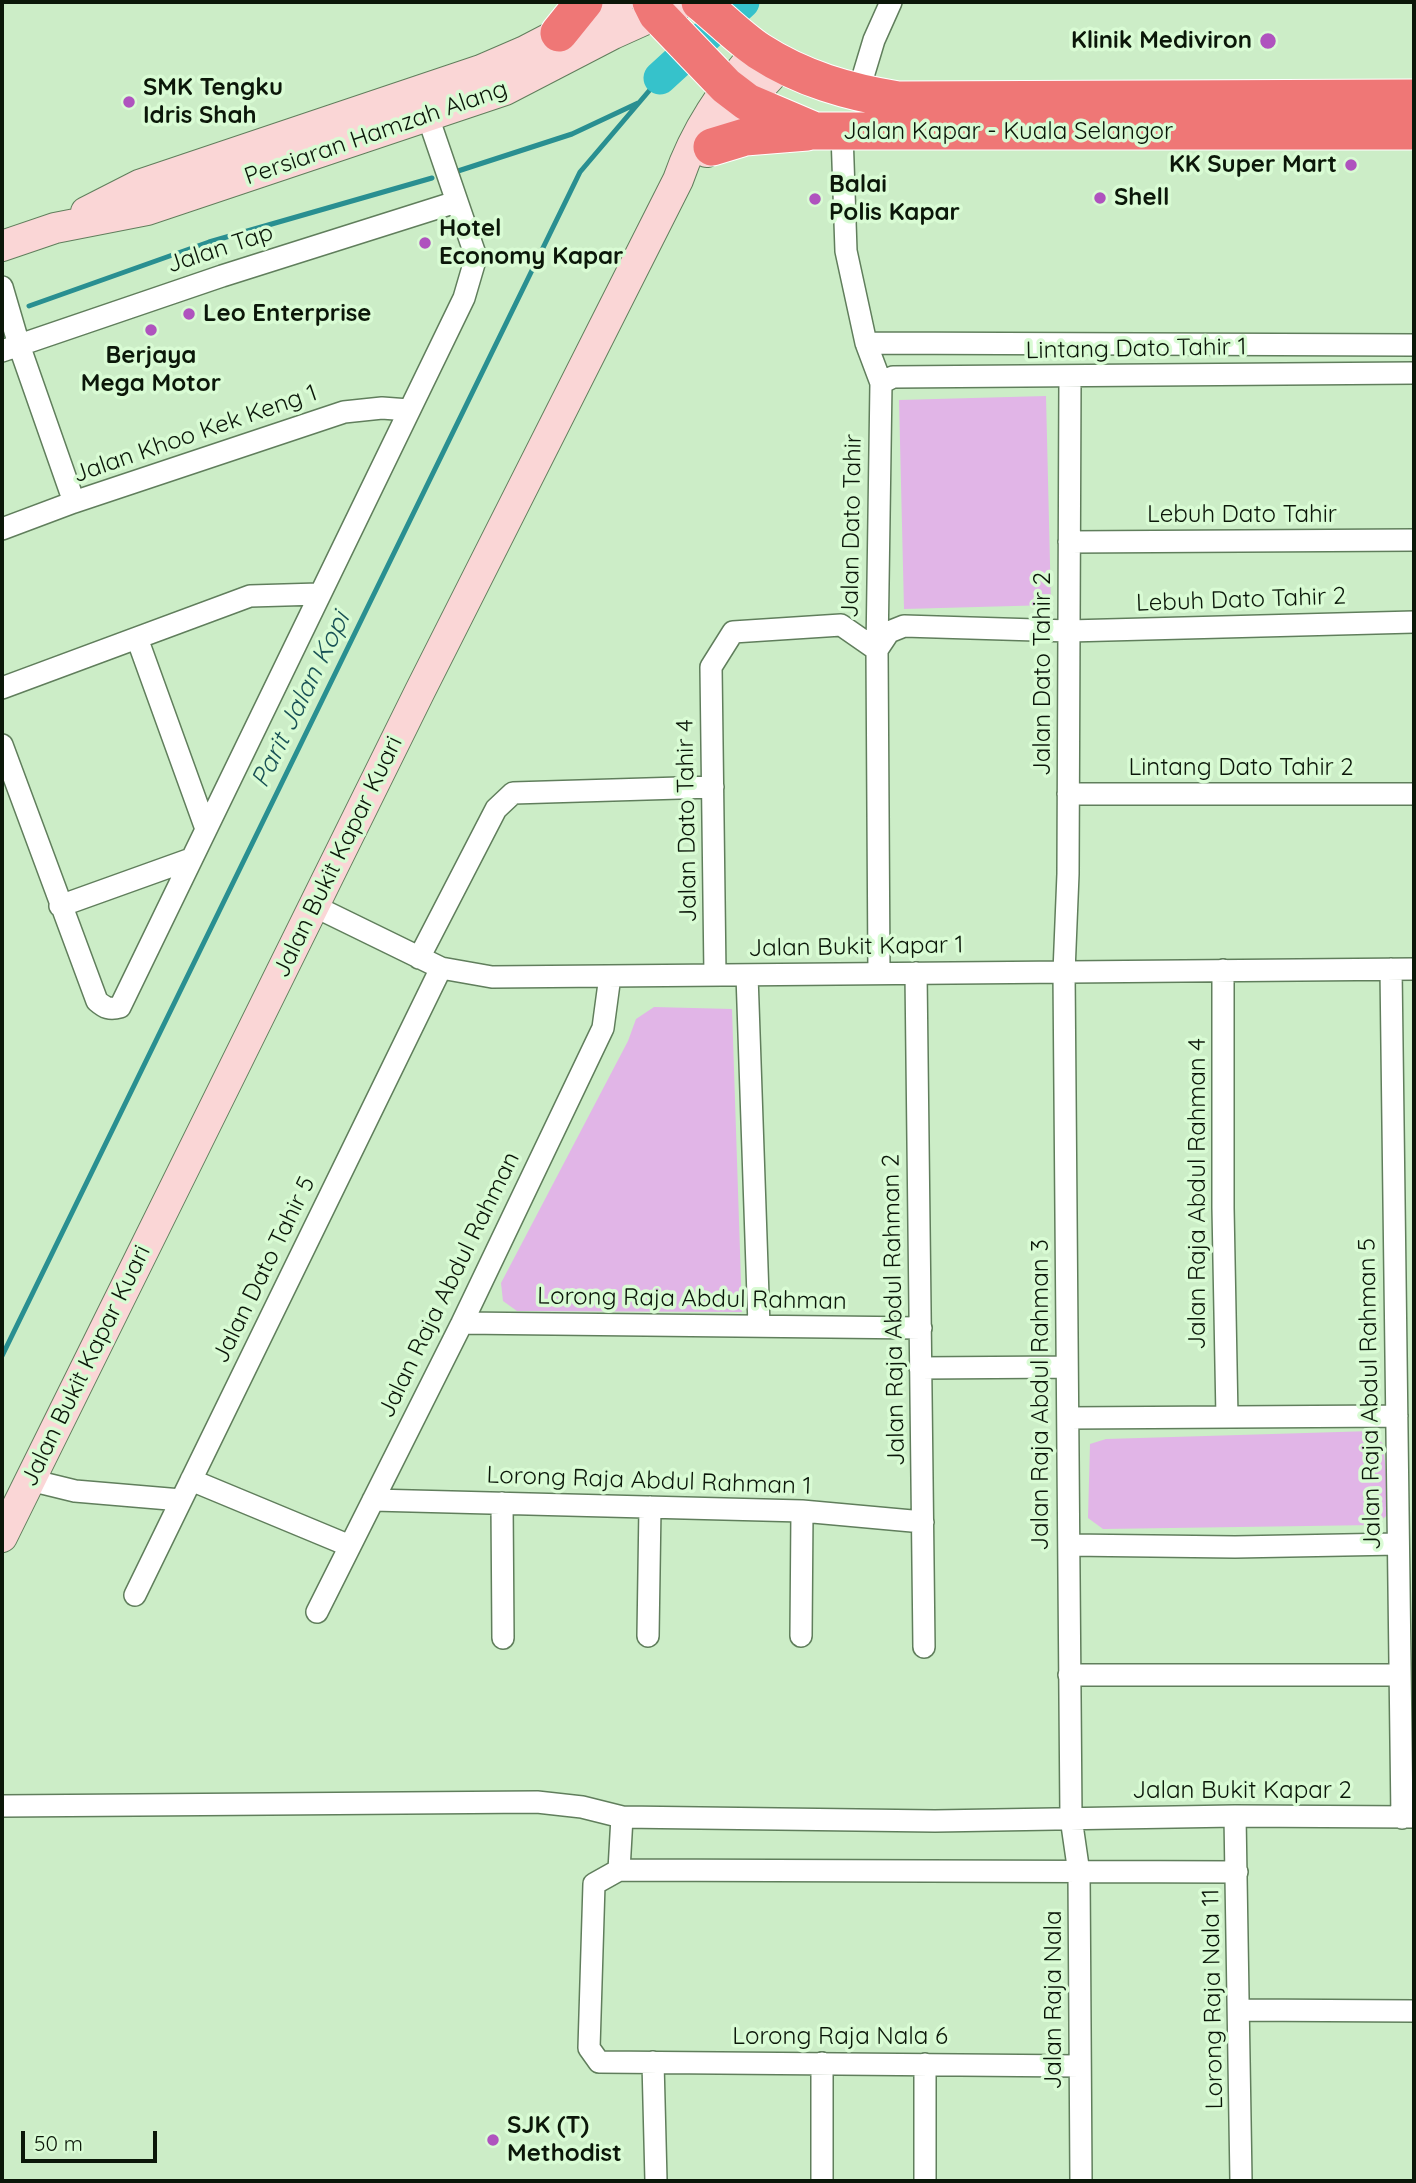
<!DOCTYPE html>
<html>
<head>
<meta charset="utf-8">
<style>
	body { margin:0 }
	#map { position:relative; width:1416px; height:2183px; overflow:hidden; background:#ccedc7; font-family:Quicksand,sans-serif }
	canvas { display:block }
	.frame { position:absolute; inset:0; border:4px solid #0b1709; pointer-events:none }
	.scale { position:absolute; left:21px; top:2131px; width:136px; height:32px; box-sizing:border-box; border:4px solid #0b1709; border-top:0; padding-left:9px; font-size:21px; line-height:24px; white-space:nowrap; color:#0b1709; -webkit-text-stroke:5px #d9fbd4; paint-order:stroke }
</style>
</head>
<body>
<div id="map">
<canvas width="1416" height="2183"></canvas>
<div class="frame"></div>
<div class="scale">50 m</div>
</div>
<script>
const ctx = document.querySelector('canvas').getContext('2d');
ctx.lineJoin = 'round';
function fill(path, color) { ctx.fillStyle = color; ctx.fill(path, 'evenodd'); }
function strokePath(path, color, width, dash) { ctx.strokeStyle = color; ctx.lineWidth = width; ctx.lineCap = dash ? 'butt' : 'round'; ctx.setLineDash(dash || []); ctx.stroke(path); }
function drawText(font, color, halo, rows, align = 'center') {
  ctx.font = font + ' Quicksand,sans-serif'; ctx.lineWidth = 7; ctx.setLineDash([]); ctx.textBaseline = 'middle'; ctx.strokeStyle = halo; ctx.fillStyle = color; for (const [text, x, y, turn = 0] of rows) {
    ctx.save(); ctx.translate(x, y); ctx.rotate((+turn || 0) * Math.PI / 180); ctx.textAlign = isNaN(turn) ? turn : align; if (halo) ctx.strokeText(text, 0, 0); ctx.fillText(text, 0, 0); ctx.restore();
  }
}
const green = new Path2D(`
	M1046,396L1051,605L904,609L899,400Z
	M654,1007L732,1009L742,1312L517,1311L503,1301L501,1283L628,1041L636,1019Z
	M1372,1431L1383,1444L1390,1513L1375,1525L1103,1529L1088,1518L1090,1444L1106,1439Z`);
const stream = new Path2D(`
	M458,171L572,134L638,103
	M29,306L209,242L432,178
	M2,1356L580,172L660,78`);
const river = new Path2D(`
	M660,78L743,2`);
const street = new Path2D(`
	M858,93L874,40L891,2
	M842,133L846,251L866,343L881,383
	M2,287L19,345L74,502
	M866,343L1414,345
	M2,351L222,276L456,202
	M1070,377L1068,874L1064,972L1071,1818L1079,1873L1081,2181
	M2,529L74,502L344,412L382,408L409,410
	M1069,542L1414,540
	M137,638L206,829
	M877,650L881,383L893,377L1414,373
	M2,688L250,596L319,594
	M2,745L97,1001C105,1008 110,1010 120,1007L464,298L476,257L428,117
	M1068,794H1414
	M60,906L191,859
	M314,906L441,968L492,977L1414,969
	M419,958L496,809L513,793L713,787
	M1391,969L1402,1818
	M1223,970V1208L1227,1417
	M879,973L877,650L889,632L904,626L1069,631L1414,622
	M916,973L924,1647
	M715,975L711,667L733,632L841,625L877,650
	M747,975L759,1326
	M462,1323L921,1328
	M920,1368L1067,1367
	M1068,1418L1397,1416
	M30,1480L75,1491L181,1500
	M191,1480L350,1546
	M373,1500L802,1511L923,1522
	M502,1503L503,1638
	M1069,1545L1235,1547L1398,1544
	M135,1595L441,968
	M317,1612L462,1323L603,1028L610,976
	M648,1636L650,1507
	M801,1636L802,1511
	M1069,1675H1400
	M2,1806L537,1802L582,1807L622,1817L935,1821L1235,1816L1414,1817
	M1235,1816L1241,2181
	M619,1870L622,1817
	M1239,2010L1414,2011
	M653,2062L656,2181
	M822,2063V2181
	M1080,2066L599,2062L589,2048L594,1884L619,1870L1237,1872
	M925,2181V2064`);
const secondary = new Path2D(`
	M707,152L747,102L782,64
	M86,212L139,185L481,70L525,51L619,2
	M2,246L55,228L147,210L505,90L613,34L684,2
	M2,1537L420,691L678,180C695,130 723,90 758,50`);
const highway = new Path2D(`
	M651,2L657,14L726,86L747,102L815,131H1414
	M700,2C720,18 738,37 759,51C802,79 849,92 898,100L1414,98
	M559,33L584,2
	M712,147L745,137L807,132`);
const markers = [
	[1268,41,9,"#af53be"],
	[129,102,7,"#af53be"],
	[1351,165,7,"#af53be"],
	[1100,198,7,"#af53be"],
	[815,199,7,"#af53be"],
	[425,243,7,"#af53be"],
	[189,314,7,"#af53be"],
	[151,330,7,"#af53be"],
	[493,2140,7,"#af53be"]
];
const poiNames = [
	["Klinik Mediviron",1252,41,"right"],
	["SMK Tengku",143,88],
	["Idris Shah",143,116],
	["KK Super Mart",1337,165,"right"],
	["Balai",829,185],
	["Polis Kapar",829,213],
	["Shell",1114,198],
	["Hotel",439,229],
	["Economy Kapar",439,257],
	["Leo Enterprise",203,314],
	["Berjaya",151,356,"center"],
	["Mega Motor",151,384,"center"],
	["SJK (T)",507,2126],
	["Methodist",507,2154]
];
const streetNames = [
	["Jalan Kapar - Kuala Selangor",1008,132],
	["Persiaran Hamzah Alang",376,133,-19],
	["Jalan Tap",220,249,-18],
	["Lintang Dato Tahir 1",1136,349,-1],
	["Jalan Khoo Kek Keng 1",195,434,-19],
	["Lebuh Dato Tahir",1242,515],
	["Jalan Dato Tahir",852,526,-89],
	["Lebuh Dato Tahir 2",1241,600,-2],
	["Jalan Dato Tahir 2",1043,674,-90],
	["Lintang Dato Tahir 2",1241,768],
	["Jalan Dato Tahir 4",687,821,-91],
	["Jalan Bukit Kapar Kuari",338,857,-64],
	["Jalan Bukit Kapar 1",856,947,-1],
	["Jalan Raja Abdul Rahman 4",1198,1194,-90],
	["Jalan Dato Tahir 5",264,1270,-64],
	["Jalan Raja Abdul Rahman",449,1285,-64],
	["Lorong Raja Abdul Rahman",692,1299,1],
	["Jalan Raja Abdul Rahman 2",894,1310,-91],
	["Jalan Bukit Kapar Kuari",86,1366,-64],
	["Jalan Raja Abdul Rahman 5",1370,1394,-91],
	["Jalan Raja Abdul Rahman 3",1041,1395,-90],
	["Lorong Raja Abdul Rahman 1",649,1481,2],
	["Jalan Bukit Kapar 2",1242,1791],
	["Lorong Raja Nala 11",1213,1999,-91],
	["Jalan Raja Nala",1054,2000,-90],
	["Lorong Raja Nala 6",840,2037]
];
const waterNames = [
	["Parit Jalan Kopi",301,700,-64]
];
fill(green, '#e1b5e7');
strokePath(stream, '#298f91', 5);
strokePath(river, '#36c2cb', 33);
strokePath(street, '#607e5c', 24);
strokePath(secondary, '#607e5c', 32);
strokePath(highway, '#fff', 39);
strokePath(street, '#fff', 21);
strokePath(secondary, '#fad6d6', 30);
strokePath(highway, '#ef7776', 37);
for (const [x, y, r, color] of markers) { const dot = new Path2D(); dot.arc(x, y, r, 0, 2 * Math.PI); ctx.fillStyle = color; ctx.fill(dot); strokePath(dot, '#d9fbd4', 2.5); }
drawText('bold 24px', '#0b1709', '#d9fbd4', poiNames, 'left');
drawText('24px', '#0b1709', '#d9fbd4', streetNames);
drawText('italic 26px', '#195256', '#d9fbd4', waterNames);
</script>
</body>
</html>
